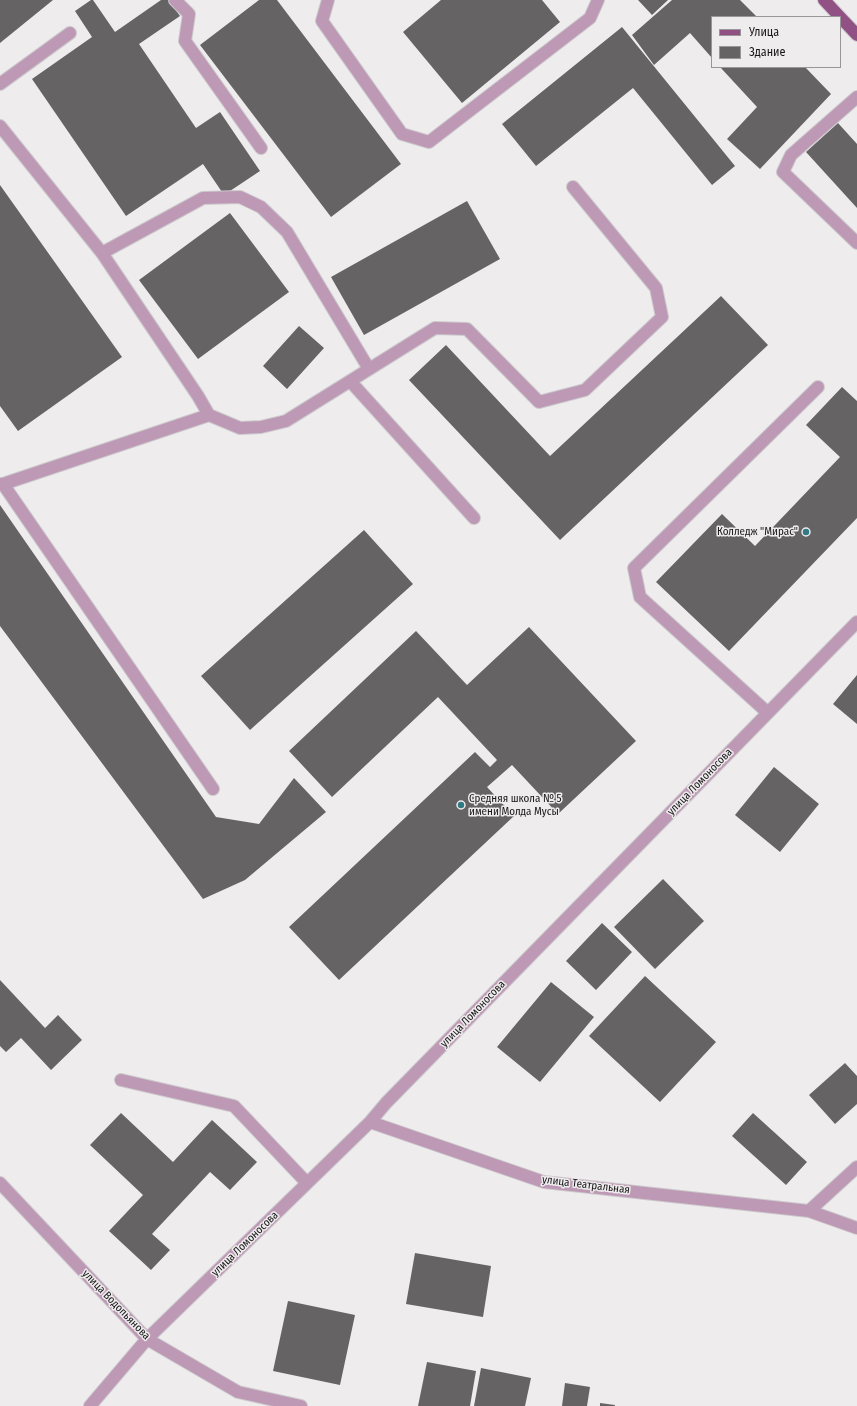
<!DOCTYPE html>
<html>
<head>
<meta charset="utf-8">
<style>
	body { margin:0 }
	#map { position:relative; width:857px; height:1406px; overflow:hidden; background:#efecee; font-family:"Fira Sans Condensed",sans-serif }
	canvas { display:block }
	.legend { position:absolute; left:711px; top:16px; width:130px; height:52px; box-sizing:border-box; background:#efecee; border:1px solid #999698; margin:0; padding:5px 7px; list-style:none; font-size:12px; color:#171617 }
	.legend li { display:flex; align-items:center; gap:8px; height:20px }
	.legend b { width:20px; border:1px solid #999698 }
</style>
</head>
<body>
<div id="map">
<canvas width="857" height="1406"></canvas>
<ul class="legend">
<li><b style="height:5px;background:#925184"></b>Улица</li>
<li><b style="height:11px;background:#666365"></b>Здание</li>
</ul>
</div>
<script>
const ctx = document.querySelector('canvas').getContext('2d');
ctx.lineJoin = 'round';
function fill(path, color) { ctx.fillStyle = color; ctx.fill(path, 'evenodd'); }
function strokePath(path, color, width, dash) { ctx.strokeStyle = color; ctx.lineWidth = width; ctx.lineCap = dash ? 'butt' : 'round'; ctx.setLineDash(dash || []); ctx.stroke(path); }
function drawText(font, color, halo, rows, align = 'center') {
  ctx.font = font + ' "Fira Sans Condensed",sans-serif'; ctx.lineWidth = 3; ctx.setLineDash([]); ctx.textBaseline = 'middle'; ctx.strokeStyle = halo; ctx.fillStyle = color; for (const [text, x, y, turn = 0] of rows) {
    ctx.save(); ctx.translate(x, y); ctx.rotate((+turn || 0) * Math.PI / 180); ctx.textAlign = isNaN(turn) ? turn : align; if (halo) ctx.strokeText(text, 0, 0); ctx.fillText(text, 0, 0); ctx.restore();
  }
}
const building = new Path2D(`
	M0,0H53L0,43Z
	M91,0H93L115,32L161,0H169L180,16L139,44L196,128L220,112L260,171L224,195L203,164L126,216L32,79L92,37L75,11Z
	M259,0H277L401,164L331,217L200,45Z
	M441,0H542L560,22L462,103L403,32Z
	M638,0H668L652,15Z
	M672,0H740L757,17H712V58L690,33L654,65L632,35Z
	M622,27L735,166L712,185L633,88L536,166L502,124Z
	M720,67H805L831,94L760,169L727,139L757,107Z
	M838,123L857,144V208L806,152Z
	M0,185L122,357L18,431L0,406Z
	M467,201L500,259L364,335L331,277Z
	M230,213L289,292L198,359L139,280Z
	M721,296L768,345L560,540L409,380L446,345L550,456Z
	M299,326L324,348L287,389L263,366Z
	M842,387L857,401V518L729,651L656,582L722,514L755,546L840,457L806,425Z
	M0,505L216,817L259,824L294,778L326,812L245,880L203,899L0,626Z
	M364,530L413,584L250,730L201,676Z
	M529,627L636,741L558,814L512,765L487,787L514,816L339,980L289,927L475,752L490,767L497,760L438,697L332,797L289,751L416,631L467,685Z
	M857,675V724L833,704Z
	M774,767L819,804L780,852L735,815Z
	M663,879L704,921L655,969L614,927Z
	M602,923L632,952L596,990L566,961Z
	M645,976L716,1042L660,1102L589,1036Z
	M0,980L45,1028L58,1015L82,1040L51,1070L21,1038L6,1052L0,1046Z
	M551,982L594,1017L540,1082L497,1047Z
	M845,1063L857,1076V1104L835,1124L809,1095Z
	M121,1113L173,1162L212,1120L257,1162L230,1190L210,1172L152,1234L170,1250L151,1270L109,1231L143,1195L90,1145Z
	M753,1113L807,1162L786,1185L732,1136Z
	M415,1253L491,1266L483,1317L406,1304Z
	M288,1301L355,1315L340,1385L273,1371Z
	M427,1362L476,1371L470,1406H418Z
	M481,1368L531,1378L525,1406H474Z
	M565,1383L590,1387L587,1406H562Z
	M600,1403L615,1405V1406H600Z`);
const minor = new Path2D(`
	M175,0L189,14L185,41L261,148
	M328,0L322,21L402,134L429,142L590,18L598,0
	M0,84L70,33
	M857,97L791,155L783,172L857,243
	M0,126L102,253L198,396L209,415L240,428L261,427L286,421L435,328L467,329L539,402L585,390L662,317L656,288L573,187
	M102,253L203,198L240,197L261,207L287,232L369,369
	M350,381L474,518
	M0,484H3L213,789
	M3,484L209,415
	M768,713L640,597L634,568L818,387
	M121,1080L234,1106L307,1183
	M370,1122L544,1182L809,1211L857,1228
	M0,1183L147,1339L238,1392L301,1406
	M809,1211L857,1167
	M90,1406L147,1339L370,1122L386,1103L857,622`);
const major = new Path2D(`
	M824,0L840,17
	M840,17L857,35`);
const markers = [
	[806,532,4,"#317983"],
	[461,805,4,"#317983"]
];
const poiNames = [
	["Колледж \"Мирас\"",798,532],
	["Средняя школа № 5",469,799,"left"],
	["имени Молда Мусы",469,812,"left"]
];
const streetNames = [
	["улица Ломоносова",700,782,-46],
	["улица Ломоносова",473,1014,-46],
	["улица Театральная",586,1185,7],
	["улица Ломоносова",245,1244,-44],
	["улица Водопьянова",116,1305,46]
];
fill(building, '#666365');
strokePath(minor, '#cccacc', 14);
strokePath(major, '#cccacc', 14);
strokePath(minor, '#be99b5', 12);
strokePath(major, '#925184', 12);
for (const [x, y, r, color] of markers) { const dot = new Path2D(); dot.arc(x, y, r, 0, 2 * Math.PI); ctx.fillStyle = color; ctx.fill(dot); strokePath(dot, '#efecee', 1.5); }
drawText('11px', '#171617', '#efecee', poiNames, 'right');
drawText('11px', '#171617', '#efecee', streetNames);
</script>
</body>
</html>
